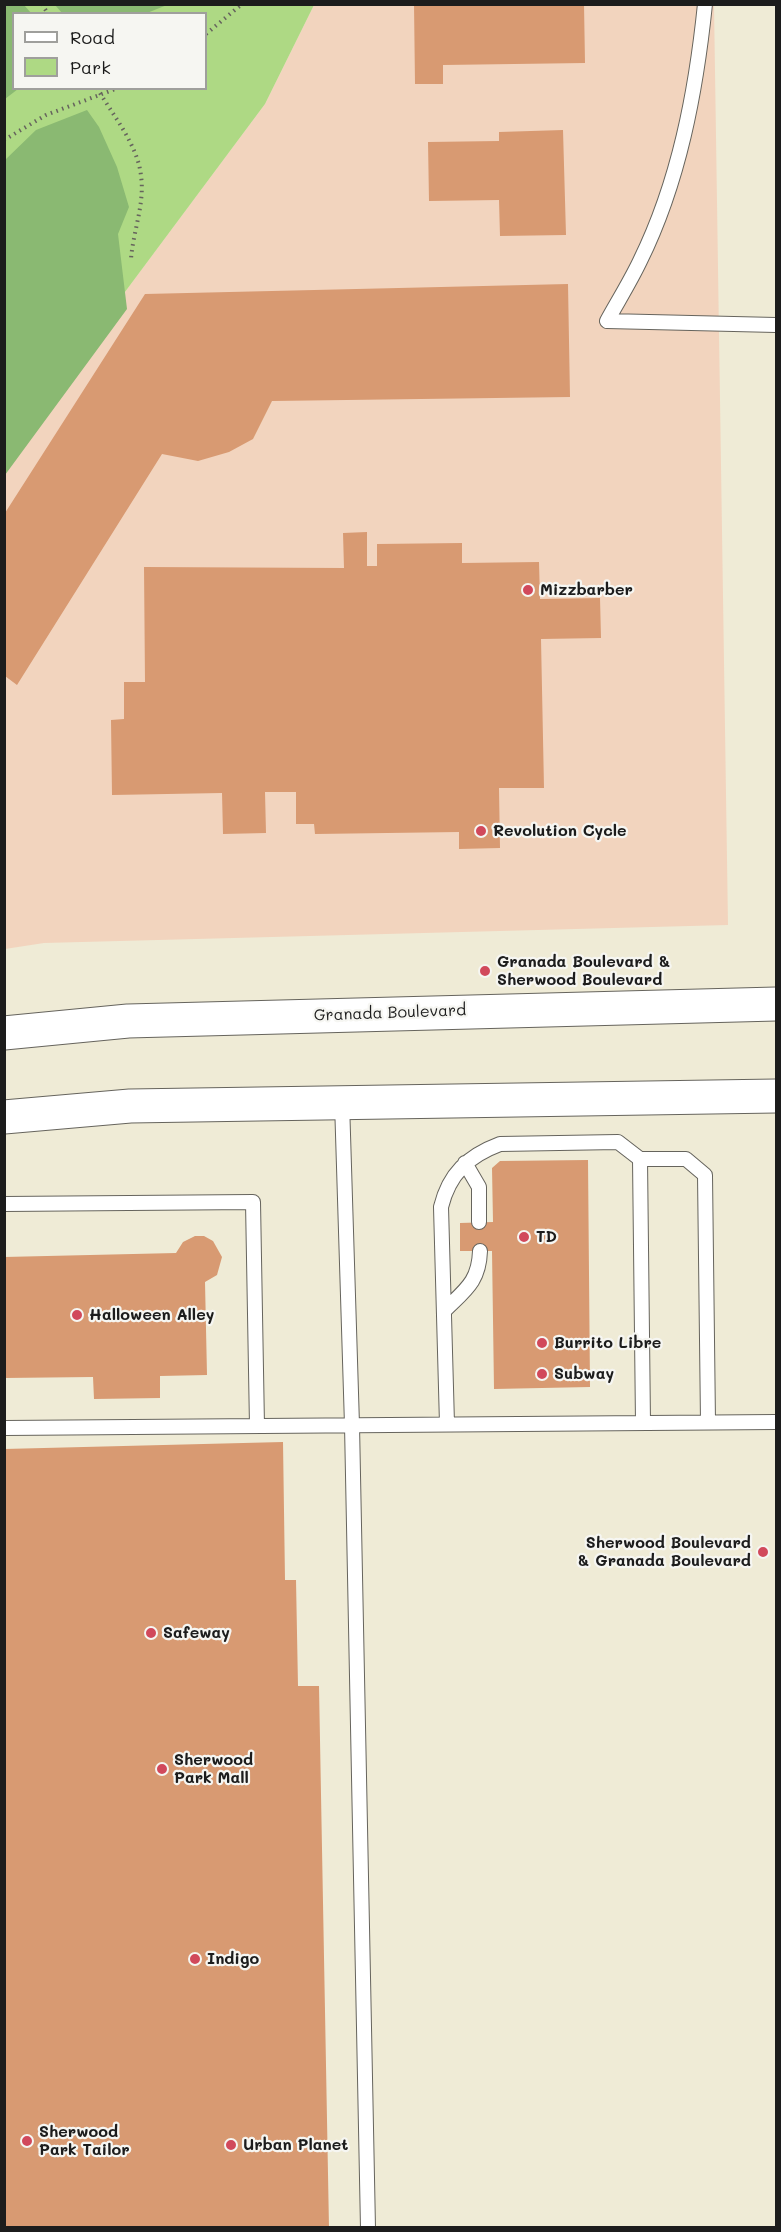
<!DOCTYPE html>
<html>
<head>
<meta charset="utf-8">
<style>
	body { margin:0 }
	#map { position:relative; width:781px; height:2232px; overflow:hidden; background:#efebd6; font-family:Mali,sans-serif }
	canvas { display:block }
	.frame { position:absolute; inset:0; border:6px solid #1c1c1c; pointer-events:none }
	.legend { position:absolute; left:12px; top:12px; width:195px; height:78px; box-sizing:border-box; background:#f6f6f2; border:2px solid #9f9f9c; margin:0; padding:8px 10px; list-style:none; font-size:18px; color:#1c1c1c }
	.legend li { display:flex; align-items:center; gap:12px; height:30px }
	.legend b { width:30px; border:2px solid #9f9f9c }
</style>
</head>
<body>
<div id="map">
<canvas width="781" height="2232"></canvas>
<div class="frame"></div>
<ul class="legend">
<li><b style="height:8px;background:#fff"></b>Road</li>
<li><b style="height:16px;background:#aed984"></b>Park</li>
</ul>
</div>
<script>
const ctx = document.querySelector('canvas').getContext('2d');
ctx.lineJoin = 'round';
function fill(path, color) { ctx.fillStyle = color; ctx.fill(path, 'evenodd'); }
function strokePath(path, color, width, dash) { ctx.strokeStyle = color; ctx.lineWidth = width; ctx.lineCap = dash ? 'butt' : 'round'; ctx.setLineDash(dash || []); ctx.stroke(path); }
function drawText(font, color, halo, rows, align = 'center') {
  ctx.font = font + ' Mali,sans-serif'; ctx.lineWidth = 4.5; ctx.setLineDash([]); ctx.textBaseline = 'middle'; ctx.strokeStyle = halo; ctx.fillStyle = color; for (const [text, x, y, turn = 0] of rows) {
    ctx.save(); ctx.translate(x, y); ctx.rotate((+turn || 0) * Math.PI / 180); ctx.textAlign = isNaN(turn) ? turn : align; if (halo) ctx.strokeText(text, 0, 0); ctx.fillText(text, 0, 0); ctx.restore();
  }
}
const built = new Path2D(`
	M314,5H714L728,925L44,943L5,949L4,454L265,104Z`);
const green = new Path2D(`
	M5,5H314L265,104L5,453ZM14,14H206V88H14Z`);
const forest = new Path2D(`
	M5,4L24,5L31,13L14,14V88L18,89L5,99Z
	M55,5H167L147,13H62Z
	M87,110L99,127L117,167L129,207L118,234L127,309L5,475V160L36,130Z`);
const building = new Path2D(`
	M414,4H584L585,63L443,65V84H415Z
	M563,130L566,235L500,236L499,200L429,201L428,142L499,141V132Z
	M568,284L570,397L272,401L253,439L229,452L198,461L162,454L17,685L5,676V513L145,294Z
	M367,532V566H377V544L462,543V563L539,562L540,599L600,598L601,638L541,639L544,788H499L500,848L459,849V832L315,834L314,824H296V792H265L266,833L223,834L222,793L112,795L111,720L124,719V682H145L144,567L344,568L343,533Z
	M588,1160L590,1387L494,1389L492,1251H460V1223L493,1222L492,1168L500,1161Z
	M195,1236H204L213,1241L222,1257L217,1275L205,1282L207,1375L160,1376V1398L94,1399L93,1377L4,1378V1257L176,1253L183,1242Z
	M283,1442L285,1580H296L298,1686H319L329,2228H4V1449Z`);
const path = new Path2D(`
	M42,4L48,14
	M206,34L242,4
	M97,88C112,114 138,145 141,176C145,203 133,232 131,259
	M4,140L46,115L118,88`);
const lane = new Path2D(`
	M705,4C696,92 679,182 640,261C630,282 618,301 607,321L776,325
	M342,1102L352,1425L368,2228
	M640,1159H686L705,1175L708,1422
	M465,1163L479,1187V1222
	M4,1204L253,1202L257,1426
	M444,1311C465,1290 479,1282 480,1251
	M447,1424L441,1207C449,1174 468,1156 500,1144L618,1142L640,1159L643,1423
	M4,1428L776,1422`);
const secondary = new Path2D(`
	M4,1033L128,1021L776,1004
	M4,1117L130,1106L776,1096`);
const markers = [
	[528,590,6,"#d1495b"],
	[481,831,6,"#d1495b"],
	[485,971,6,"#d1495b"],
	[524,1237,6,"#d1495b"],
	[77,1315,6,"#d1495b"],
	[542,1343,6,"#d1495b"],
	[542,1374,6,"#d1495b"],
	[763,1552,6,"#d1495b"],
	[151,1633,6,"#d1495b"],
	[162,1769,6,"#d1495b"],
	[195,1959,6,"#d1495b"],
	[27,2141,6,"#d1495b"],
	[231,2145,6,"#d1495b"]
];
const poiNames = [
	["Mizzbarber",540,590],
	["Revolution Cycle",493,831],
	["Granada Boulevard &",497,962],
	["Sherwood Boulevard",497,980],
	["TD",536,1237],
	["Halloween Alley",89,1315],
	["Burrito Libre",554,1343],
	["Subway",554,1374],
	["Sherwood Boulevard",751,1543,"right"],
	["& Granada Boulevard",751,1561,"right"],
	["Safeway",163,1633],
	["Sherwood",174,1760],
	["Park Mall",174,1778],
	["Indigo",207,1959],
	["Sherwood",39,2132],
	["Park Tailor",39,2150],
	["Urban Planet",243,2145]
];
const streetNames = [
	["Granada Boulevard",390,1013,-2]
];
fill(built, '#f2d4be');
fill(green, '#aed984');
fill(forest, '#8ab972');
fill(building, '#d89a72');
strokePath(lane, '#66645d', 16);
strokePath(secondary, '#66645d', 35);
strokePath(path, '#66645d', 4, [1.5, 4.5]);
strokePath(lane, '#fff', 14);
strokePath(secondary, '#fff', 33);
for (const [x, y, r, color] of markers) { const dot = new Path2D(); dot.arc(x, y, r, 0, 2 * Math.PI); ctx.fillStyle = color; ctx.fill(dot); strokePath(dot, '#f6f6f2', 2); }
drawText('bold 16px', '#1c1c1c', '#f6f6f2', poiNames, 'left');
drawText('16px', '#1c1c1c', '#f6f6f2', streetNames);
</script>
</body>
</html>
